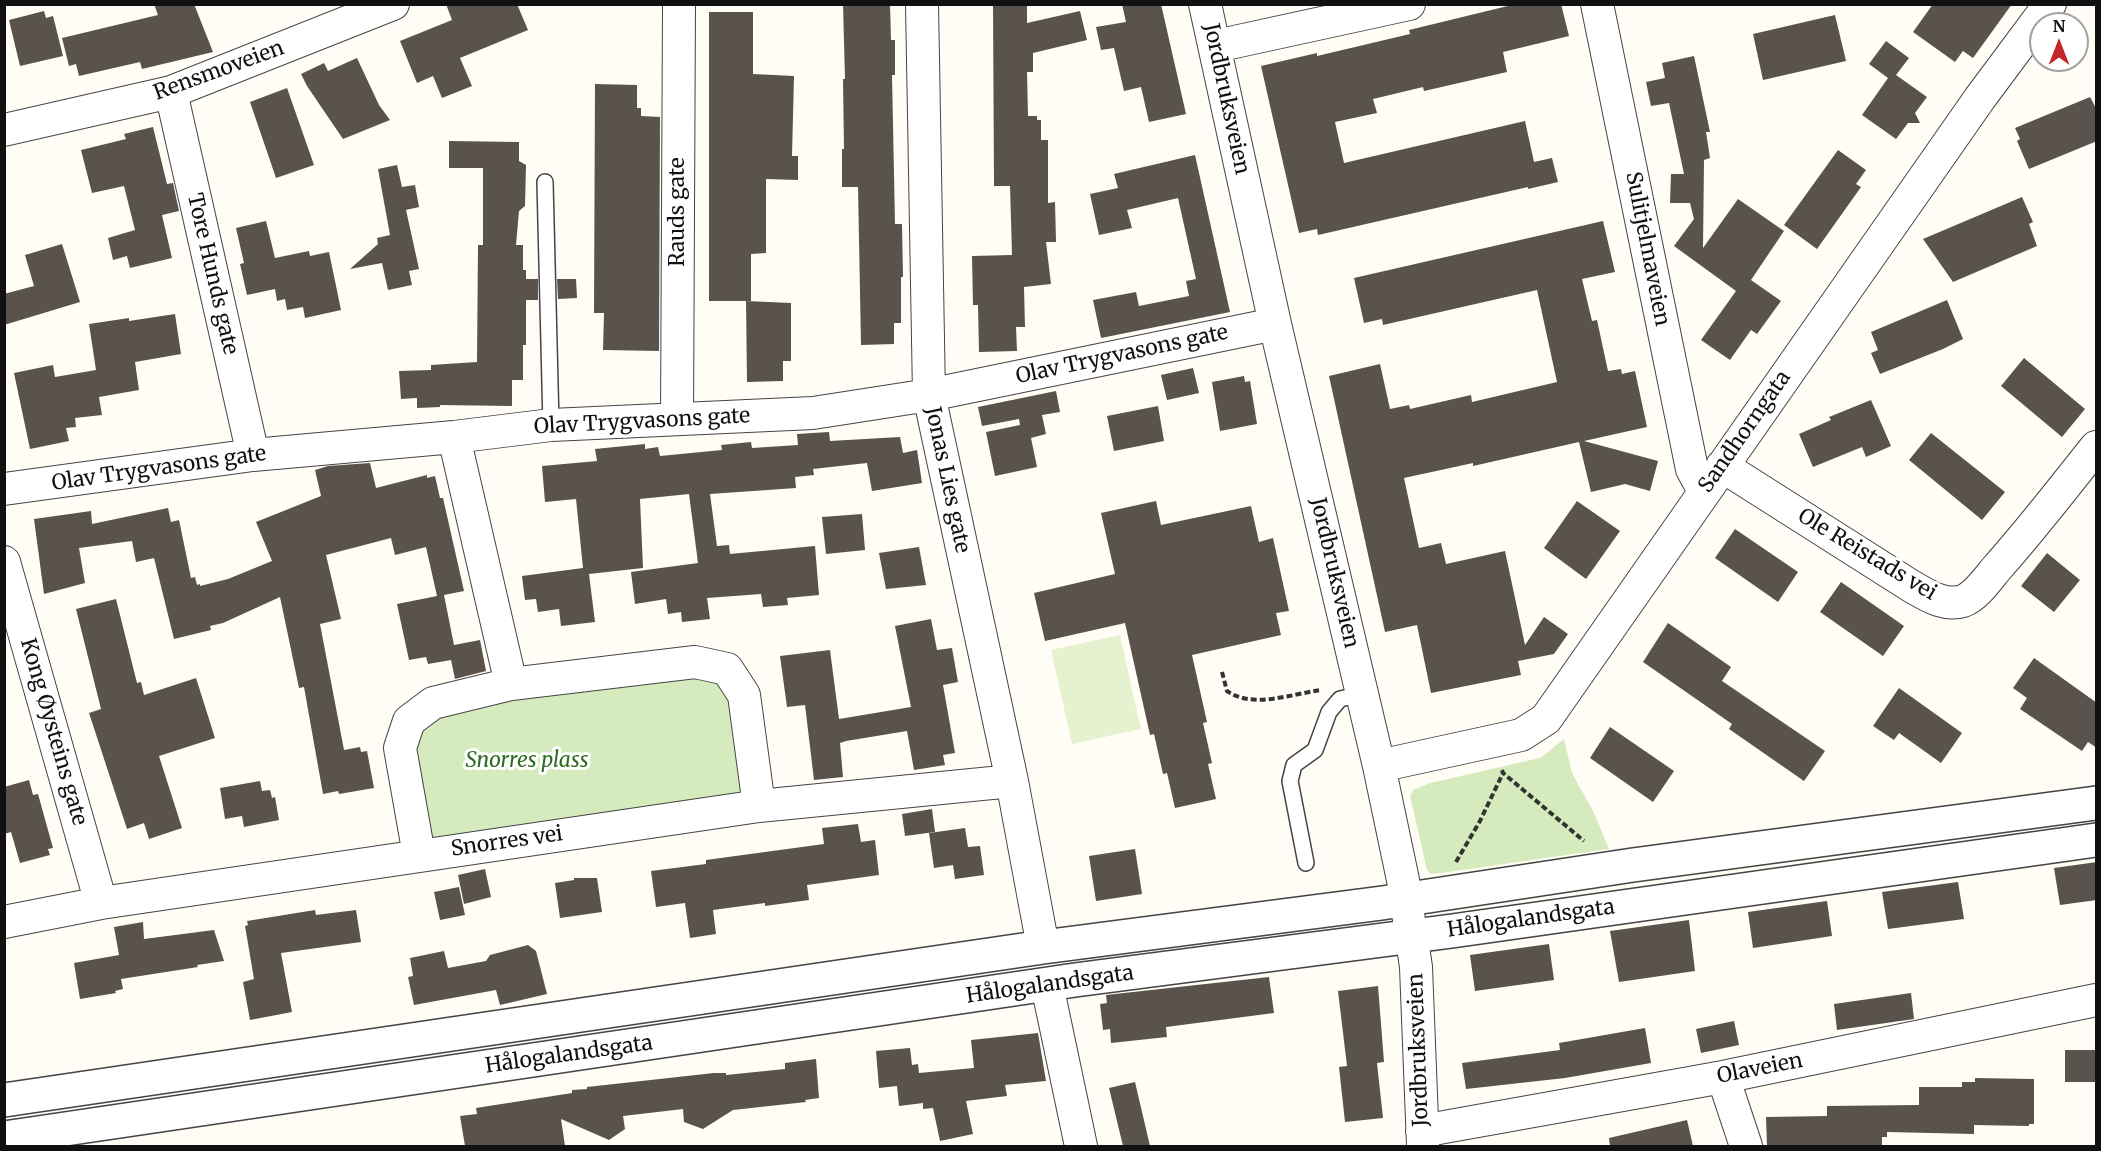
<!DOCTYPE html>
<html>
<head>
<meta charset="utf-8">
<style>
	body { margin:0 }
	#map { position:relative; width:2101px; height:1151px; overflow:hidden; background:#fffdf5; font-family:Merriweather,serif }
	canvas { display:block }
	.frame { position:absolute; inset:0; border:6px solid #111; pointer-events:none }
	.north { position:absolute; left:2029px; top:12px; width:60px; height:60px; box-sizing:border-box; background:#fff; border:2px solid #a0a0a0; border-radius:50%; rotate:0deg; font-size:16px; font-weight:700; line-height:24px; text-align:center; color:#111 }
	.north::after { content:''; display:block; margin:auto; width:21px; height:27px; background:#c4262e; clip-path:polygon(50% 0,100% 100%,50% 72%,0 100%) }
</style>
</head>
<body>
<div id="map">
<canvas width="2101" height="1151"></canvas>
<div class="frame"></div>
<div class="north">N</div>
</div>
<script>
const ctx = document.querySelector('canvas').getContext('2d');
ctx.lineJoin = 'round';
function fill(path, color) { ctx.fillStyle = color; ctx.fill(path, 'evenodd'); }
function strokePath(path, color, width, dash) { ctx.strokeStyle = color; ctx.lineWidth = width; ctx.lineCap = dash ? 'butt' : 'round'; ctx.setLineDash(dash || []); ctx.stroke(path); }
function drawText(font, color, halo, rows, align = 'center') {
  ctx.font = font + ' Merriweather,serif'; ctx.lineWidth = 6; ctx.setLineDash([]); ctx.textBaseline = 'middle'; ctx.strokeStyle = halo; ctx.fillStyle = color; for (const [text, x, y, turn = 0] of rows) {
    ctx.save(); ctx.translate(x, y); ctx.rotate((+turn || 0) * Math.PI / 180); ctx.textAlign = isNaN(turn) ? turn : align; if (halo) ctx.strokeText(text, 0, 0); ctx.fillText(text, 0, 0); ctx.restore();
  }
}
const green = new Path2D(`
	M727,669L759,806L419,855L409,721L433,703Z
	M1564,739L1572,773L1594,813L1609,849L1441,873L1431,874L1427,870L1410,796L1413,790L1430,783L1540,758Z`);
const pitch = new Path2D(`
	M1120,635L1141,729L1072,744L1051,650Z`);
const building = new Path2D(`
	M154,4H194L213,52L142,69L140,62L79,76L76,64L69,66L62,38L158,15Z
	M446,4H517L528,30L460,58L472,86L442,98L433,76L417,83L400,41L452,20Z
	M843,4H890L891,40H895V75H892L895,224H902L903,277H901V323H894V344L861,345L858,187H842V149H844L843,79H845Z
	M993,4H1027V23L1080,11L1087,40L1033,53V72H1027L1028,116H1037V120H1041V140H1048V203L1055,202L1056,242H1046L1051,284L1024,287L1025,327H1016L1017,351L979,352L978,305H973L972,256L1012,255L1010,186H994Z
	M1122,4H1161L1186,114L1149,122L1141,87L1124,91L1114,48L1101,50L1096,27L1126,22Z
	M1516,4H1561L1569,36L1503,52L1507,72L1424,91L1423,87L1373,99L1377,113L1335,122L1344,163L1525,121L1534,162L1552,158L1558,182L1528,189V187L1318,235L1317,229L1299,233L1261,66L1317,53V56L1410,34L1409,30Z
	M1933,4H2012L1973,58L1963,51L1955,62L1913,32Z
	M44,11L46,18L53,16L63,56L20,66L9,20Z
	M709,12H753V74L794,76L792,156H798V180L766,179V253L751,254V301H709Z
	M1835,15L1846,61L1763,80L1753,34Z
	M1886,41L1909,58L1896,75L1927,97L1915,113L1920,123H1908L1896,139L1862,115L1888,78L1869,64Z
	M1694,56L1710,132H1706L1710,158L1704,160L1703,248L1738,199L1784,231L1751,280L1781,301L1757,334L1751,330L1730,360L1701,340L1736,291L1674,246L1694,219L1690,203H1670L1671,174H1684L1669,103L1651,106L1646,82L1665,78L1662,63Z
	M357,58L379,105L390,120L343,139L307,86L301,74L324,63L328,71Z
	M595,84L637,85V108H641V116L660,117L659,351L603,350L604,313H594Z
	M287,88L314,165L276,178L250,102Z
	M2090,97L2097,110V141L2029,169L2017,141L2020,139L2015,128Z
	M153,127L167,184L173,183L179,211L162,215L172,258L130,268L127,256L113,260L108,238L135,230L124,186L92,193L81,150L126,139L124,134Z
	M449,141L519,142V161L526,165L525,206L519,211L516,245H523V270H526V279H538V300H526V345H523V380H512V406L440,405V407L417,408V398L401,399L399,371L431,370V365L477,362L478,245H483V168H449Z
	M1838,150L1866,170L1856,184L1861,187L1817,249L1784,225Z
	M1195,155L1230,312L1101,338L1093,300L1136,292L1139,306L1189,296L1186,281L1196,279L1178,198L1127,210L1132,228L1099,235L1090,194L1118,188L1114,174Z
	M397,165L402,187L415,185L419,207L406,210L419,269L409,271L412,285L388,290L382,263L350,269L378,244L377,238L390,235L378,169Z
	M2022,197L2033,222L2029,224L2037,246L1953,282L1923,239Z
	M266,221L275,258L309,251L310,256L329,252L341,310L305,318L303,307L287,310L285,299L277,301L275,289L247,295L240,264L244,263L236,228Z
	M1603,221L1615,272L1582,279L1592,321L1597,320L1608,371L1621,369L1622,374L1635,371L1647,427L1584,441L1658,461L1650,491L1625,484L1591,492L1579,442L1473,466V463L1404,478L1419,548L1441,543L1446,564L1505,551L1525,645L1544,617L1568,634L1554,654L1518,661L1521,675L1431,693L1417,625L1385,632L1329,376L1380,364L1390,409L1409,405L1410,409L1471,395L1472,402L1557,382L1537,290L1383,325L1382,319L1364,323L1354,278Z
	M62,244L80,302L4,325V294L34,286L25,255Z
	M557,279H576L577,298L558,299Z
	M1947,300L1963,339L1943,349L1880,374L1871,353L1878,350L1871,332Z
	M746,301L791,303V361H783V381L747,382Z
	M175,314L181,354L135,362L139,390L99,397L102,415L75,418L76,427L66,428L69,441L30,449L14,373L53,365L55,377L96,370L89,324L129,318V321Z
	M2024,358L2085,409L2062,437L2001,386Z
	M1193,368L1199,393L1167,400L1161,375Z
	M1244,376L1245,382L1250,381L1257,424L1220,431L1212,382Z
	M1056,391L1060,412L1042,415L1046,434L1031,438L1037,467L995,476L986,432L1020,425L1019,419L982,426L978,407Z
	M1871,400L1891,446L1866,457L1862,447L1813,467L1799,434L1831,420L1829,417Z
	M1158,406L1164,441L1114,451L1107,416Z
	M829,432L830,441L900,437L903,453L917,450L922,483L872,491L867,463L813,469L814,475L795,477L796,488L710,494L717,546L729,545L730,554L815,546L819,595L787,598L788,605L763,607L761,594L707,598L710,619L682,622L681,612L668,614L666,599L635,604L631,572L698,563L689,494L640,499L643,568L589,574L595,622L561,626L559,609L538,612L536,599L525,600L522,576L583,568L576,499L545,502L542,466L597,461L595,449L645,444V449L658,447L660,456L722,450L721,445L751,442L752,448L798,445L797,434Z
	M1931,433L2005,492L1982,520L1909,460Z
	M370,463L376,488L427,475V478L435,476L440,498H443L464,591L444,595L454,645L480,640L486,671L455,679L451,660L428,664L426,657L409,660L397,604L437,596L426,547L395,555L391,538L326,555L341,619L320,624L344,750L360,747L361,752L367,751L374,788L339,794L338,791L323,794L304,687L299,688L280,597L223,623L210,626L211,630L174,639L154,558L136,562L132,541L79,548L85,583L44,594L34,519L91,511L92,524L168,508L171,522L179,520L191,578L195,577L197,585L200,584V586L228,579L272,561L256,522L321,496L315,470L328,466Z
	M1156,501L1161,525L1251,506L1259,542L1273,538L1289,611L1276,613L1281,635L1192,655L1207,722L1203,723L1212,763L1208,764L1216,799L1175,808L1167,773L1163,774L1154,734L1150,735L1125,623L1045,641L1034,593L1115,574L1101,513Z
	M1577,501L1620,531L1586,579L1544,548Z
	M862,514L865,550L826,554L822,517Z
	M1735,529L1798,572L1778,602L1715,558Z
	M919,547L926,585L886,589L879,553Z
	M2047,553L2080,580L2054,612L2021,586Z
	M1841,582L1904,626L1883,656L1820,612Z
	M116,599L137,683L141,682L144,695L196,678L215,738L159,756L182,828L149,839L144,823L127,829L89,713L101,709L76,609Z
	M931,619L937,650L952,648L958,682L943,685L955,753L943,755L945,765L914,770L907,731L846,741L840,743L843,777L814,780L805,705L787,707L780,656L830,650L839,719L911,707L895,626Z
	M1668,623L1731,667L1722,681L1825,751L1804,781L1729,729L1732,724L1643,662Z
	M2034,658L2097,703V748L2088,742L2082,751L2020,709L2027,698L2013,688Z
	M1899,688L1962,733L1941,763L1899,733L1894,740L1873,726Z
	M1610,727L1674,771L1653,802L1590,758Z
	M29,780L33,795L38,794L53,848L48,849L50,855L20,863L11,832L4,834V787Z
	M260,781L262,791L270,790L272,798L275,797L279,820L244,827L242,816L225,819L220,788Z
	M932,809L935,832L905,836L902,814Z
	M858,824L861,842L875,840L879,875L807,885L809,900L765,906V903L713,910L716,934L690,938L685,903L656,907L651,871L706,864V860L824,844L822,828Z
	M965,828L968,847L980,846L984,875L955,879L953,865L934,868L929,833Z
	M1135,849L1142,894L1096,901L1089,856Z
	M2097,862V900L2060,905L2054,868Z
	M485,869L491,897L464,904L458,875Z
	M574,878H597L602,912L560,918L555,883L574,880Z
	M1958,882L1964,919L1888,929L1882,892Z
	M459,887L465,915L440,920L434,892Z
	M1827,901L1832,936L1753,948L1748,912Z
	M315,910L316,915L356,910L361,942L281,953L292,1012L250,1020L243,982L254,979L245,926L248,925L247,921Z
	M1689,920L1695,971L1619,982L1610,931Z
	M143,922L144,939L214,930L224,961L197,965L198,967L121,979L123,989L115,991L116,993L80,999L74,963L119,955L114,927Z
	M1549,944L1554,980L1475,991L1470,955Z
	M528,945L536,951L547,994L500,1005L496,990L414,1005L408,977L413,976L410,958L444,951L448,968L486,961L490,955Z
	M1269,977L1274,1013L1166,1027L1167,1037L1111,1043L1110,1029L1103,1030L1100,1004L1107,1003L1106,995Z
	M1378,986L1384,1062L1377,1063L1383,1118L1345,1122L1339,1067L1347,1066L1338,991Z
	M1911,993L1914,1019L1837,1030L1834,1004Z
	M1734,1021L1739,1045L1701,1053L1696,1029Z
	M1645,1028L1651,1063L1565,1078L1466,1089L1462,1063L1560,1050L1559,1043Z
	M1038,1033L1046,1081L1005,1085L1007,1096L966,1101L973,1134L940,1141L933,1108L923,1109V1103L899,1106L897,1086L879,1088L876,1051L910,1048L912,1065L918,1064L919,1073L974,1068L971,1040Z
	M2065,1050H2097V1082H2065Z
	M816,1059L819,1098L805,1100L806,1102L733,1110L703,1129L684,1122L683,1109L623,1116L625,1129L609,1140L561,1119L565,1146H465L460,1116L477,1114L476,1108L572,1093V1090L587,1089V1087L714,1073H726V1075L785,1069V1063Z
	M1975,1078L2034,1079V1124H2029V1126L1974,1125V1134L1887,1132V1137H1882V1146H1767L1766,1117L1827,1116V1106L1919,1105V1087H1962V1082H1975Z
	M1135,1082L1150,1146H1123L1109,1088Z
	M1687,1120L1693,1146H1610L1609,1138Z`);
const path = new Path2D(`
	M1222,672L1227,691C1253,709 1291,694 1321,690
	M1502,770L1503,773L1584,841
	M1456,862L1480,821L1503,773`);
const service = new Path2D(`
	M545,182L551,425
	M1306,863L1290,781L1294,765L1315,750L1329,712L1340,699L1363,694`);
const minor = new Path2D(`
	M922,4L929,395L1012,781L1043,947
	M1205,4L1275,324L1379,766L1403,880L1416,967L1423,1146
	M1597,4L1692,469L1704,491
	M1216,46L1409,4
	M171,92L253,455
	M4,130L171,92L393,4
	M677,419L679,4
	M454,437L511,684
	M1722,466L1911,586C1927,595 1944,607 1963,601C1976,596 1987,580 1996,569C2031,530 2063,488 2096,447
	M4,489L253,455L454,437L551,425L813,413L929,395L1275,324
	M4,562L101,903
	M1379,766L1521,735L1546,719L1980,98L2050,4
	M419,855L400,748L409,721L433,703L511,684L695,662L727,669L744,695L759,806
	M4,922L101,903L759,806L1012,781
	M1047,985L1081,1146
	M1723,1077L1746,1146
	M1422,1131L1723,1077L2096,1000`);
const tertiary = new Path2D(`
	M4,1100L1043,947L1382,903L1633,865L2096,803
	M4,1138L1075,980L1452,931L2096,840`);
const streetNames = [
	["Rensmoveien",219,71,-20],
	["Jordbruksveien",1226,99,78],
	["Rauds gate",678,212,-90],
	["Sulitjelmaveien",1647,249,79],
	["Tore Hunds gate",212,274,77],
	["Olav Trygvasons gate",1122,355,-12],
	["Olav Trygvasons gate",642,422,-3],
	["Sandhorngata",1745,432,-55],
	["Olav Trygvasons gate",159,469,-8],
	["Jonas Lies gate",947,480,78],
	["Ole Reistads vei",1867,555,31],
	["Jordbruksveien",1334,573,77],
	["Kong Øysteins gate",53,732,74],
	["Snorres vei",507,842,-8],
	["Hålogalandsgata",1531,919,-8],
	["Hålogalandsgata",1050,985,-8],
	["Jordbruksveien",1419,1050,-92],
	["Hålogalandsgata",569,1055,-8],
	["Olaveien",1760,1069,-11]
];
const parkNames = [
	["Snorres plass",527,761]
];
fill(green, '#d5ebbd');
fill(pitch, '#e6f2cf');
fill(building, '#5a524d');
strokePath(service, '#444', 18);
strokePath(minor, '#444', 34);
strokePath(tertiary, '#444', 36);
strokePath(path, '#333', 4, [6, 3]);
strokePath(service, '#fff', 15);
strokePath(minor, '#fff', 32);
strokePath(tertiary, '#fff', 33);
drawText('21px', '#111', '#fff', streetNames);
drawText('italic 21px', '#2f6b1f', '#fff', parkNames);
</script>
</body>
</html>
